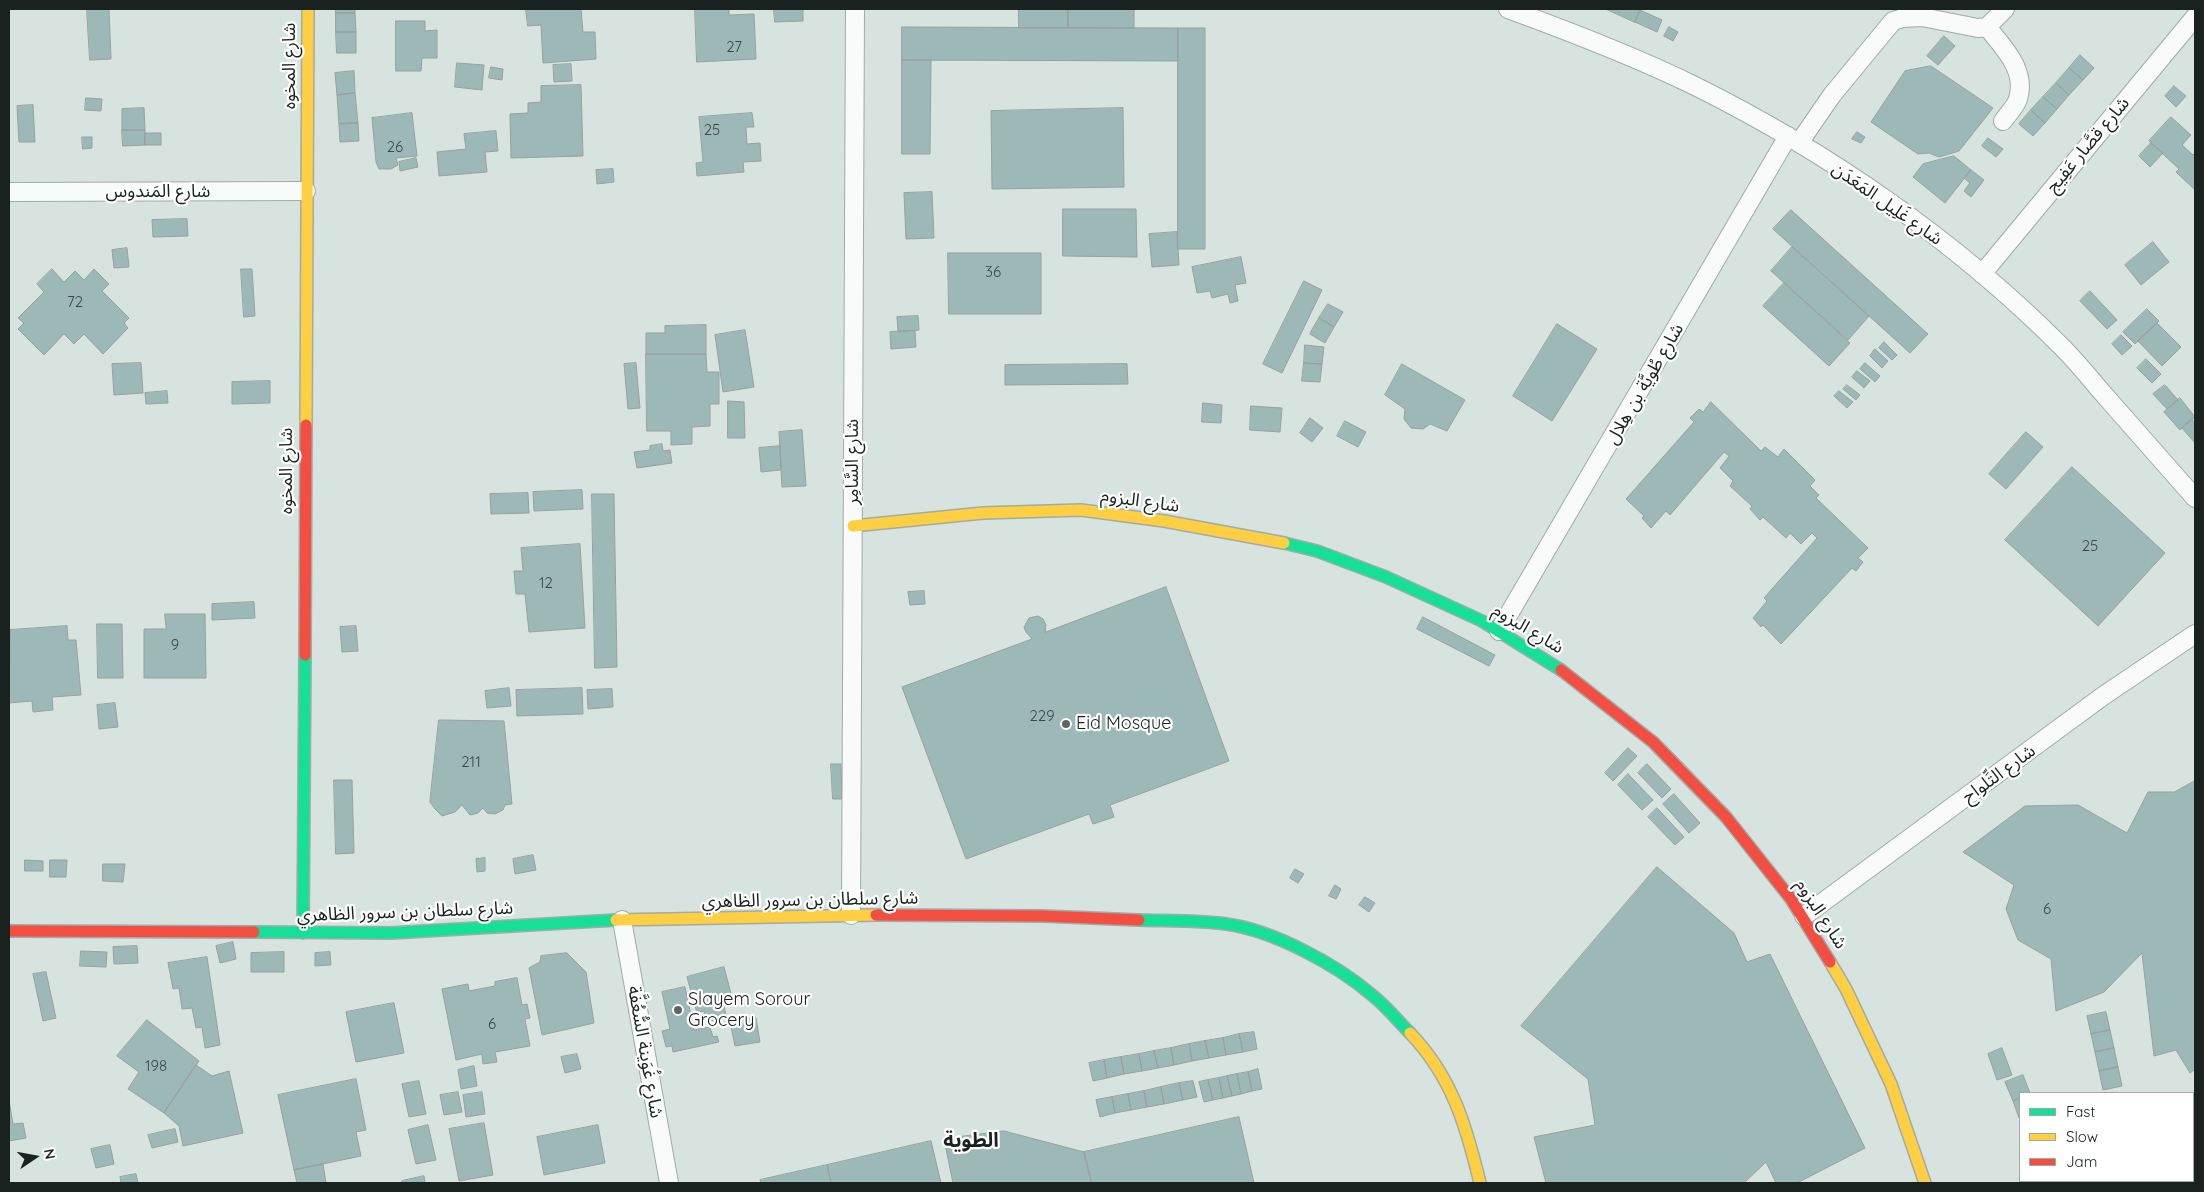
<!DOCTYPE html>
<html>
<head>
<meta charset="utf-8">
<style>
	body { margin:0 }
	#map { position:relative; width:2204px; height:1192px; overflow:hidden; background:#d6e3df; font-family:Quicksand,sans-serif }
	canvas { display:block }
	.frame { position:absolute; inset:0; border:10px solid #1a221f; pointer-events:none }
	.legend { position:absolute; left:2019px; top:1092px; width:175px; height:90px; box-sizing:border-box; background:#fff; border:1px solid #a3a7a5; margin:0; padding:6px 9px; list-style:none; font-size:15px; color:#1a221f }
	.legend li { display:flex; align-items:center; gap:10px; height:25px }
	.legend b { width:25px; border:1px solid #a3a7a5 }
	.north { position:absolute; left:10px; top:1132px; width:50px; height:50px; -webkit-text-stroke:4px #fff; paint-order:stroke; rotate:78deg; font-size:14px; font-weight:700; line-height:20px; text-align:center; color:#1a221f }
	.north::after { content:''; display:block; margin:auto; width:18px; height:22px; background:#1a221f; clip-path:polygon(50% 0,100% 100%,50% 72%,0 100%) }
</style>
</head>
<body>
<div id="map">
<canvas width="2204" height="1192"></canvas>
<div class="frame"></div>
<ul class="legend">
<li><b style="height:6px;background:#16e098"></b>Fast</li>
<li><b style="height:6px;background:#ffcf43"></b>Slow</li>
<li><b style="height:6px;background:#f24e42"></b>Jam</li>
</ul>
<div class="north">N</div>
</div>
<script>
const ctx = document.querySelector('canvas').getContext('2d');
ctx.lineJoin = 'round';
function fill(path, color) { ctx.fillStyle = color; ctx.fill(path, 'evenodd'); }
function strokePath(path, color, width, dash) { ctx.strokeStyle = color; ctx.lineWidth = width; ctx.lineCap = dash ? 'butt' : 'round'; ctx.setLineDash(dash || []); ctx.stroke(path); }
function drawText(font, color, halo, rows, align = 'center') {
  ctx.font = font + ' Quicksand,"Noto Sans Arabic",sans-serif'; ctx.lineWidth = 4.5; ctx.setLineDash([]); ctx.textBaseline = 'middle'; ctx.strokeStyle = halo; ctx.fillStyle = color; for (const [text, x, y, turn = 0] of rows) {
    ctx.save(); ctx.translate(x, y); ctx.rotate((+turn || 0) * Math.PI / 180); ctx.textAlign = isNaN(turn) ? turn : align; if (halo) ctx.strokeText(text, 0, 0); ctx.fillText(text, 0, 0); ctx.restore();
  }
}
const building = new Path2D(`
	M87,9H109L111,59L90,60Z
	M336,9H355V13H336Z
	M526,9H581L583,32H595L596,59L543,63L541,25L528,26Z
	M695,9H729V15L754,14L756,59L697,62Z
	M774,9H803V21L775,22Z
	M1019,9H1068V28H1019Z
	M1068,9H1134V28H1068Z
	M1606,9H1641L1635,22Z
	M1640,10L1662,20L1657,32L1635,22Z
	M336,13H355L356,32H336Z
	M396,21H425V31L437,30V58H422L421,71H396Z
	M902,27L1178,28V61L902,60Z
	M1669,27L1678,32L1673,41L1664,36Z
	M1178,28H1205V249H1178Z
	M336,32H356V53H337Z
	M1944,36L1955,46L1938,65L1927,56Z
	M2080,55L2094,68L2083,80L2069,68Z
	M902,60H931L930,154H902Z
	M457,63L484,65L482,90L455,87Z
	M571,64L572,81L554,82L553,65Z
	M1931,66L1993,108L1959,151L1939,157L1929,153L1918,154L1871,122L1905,71Z
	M491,67L503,69L502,80L489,78Z
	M2069,68L2083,80L2069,95L2056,83Z
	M354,71L355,93L337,95L335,73Z
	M2056,83L2069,95L2057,109L2043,97Z
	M581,85L583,156L511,158L510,114L528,113V103L541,102V86Z
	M2174,86L2186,96L2176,107L2165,96Z
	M355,93L358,123L339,124L337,95Z
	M2043,97L2057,109L2045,123L2031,110Z
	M86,98L102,99L101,111L85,110Z
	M33,105L35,142H19L17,106Z
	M144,108L145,130H122V109Z
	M1123,108L1124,187L992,189L991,111Z
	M2031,110L2045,123L2033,136L2019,124Z
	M412,113L417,156L396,158L398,165L391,169H379L376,162L372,118Z
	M752,113L754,127H746L747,144L760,143L761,161L743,162L744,172L697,176L696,163L703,162L699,117Z
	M2171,117L2191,135L2182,145L2193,155L2195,153V190L2176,172L2179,169L2149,141Z
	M358,123L359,141L340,142L339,124Z
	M122,130H145V145L123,146Z
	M496,131L498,151L485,152L487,172L439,176L437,152L466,149L464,134Z
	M1857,132L1865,137L1861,143L1852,139Z
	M145,133H161V145H145Z
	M82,137H92V148L83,149Z
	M1988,138L2003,149L1996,157L1982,146Z
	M2151,143L2163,153L2150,167L2139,156Z
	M1954,156L1971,170L1945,203L1913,177L1923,164Z
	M416,158L418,167L400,171L399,162Z
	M613,169L614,182L597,184L596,170Z
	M1971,170L1984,180L1971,197L1964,191L1970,183L1964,178Z
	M932,192L934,238L906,239L904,193Z
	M1063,209H1136L1137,257L1063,256Z
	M1791,210L1928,334L1910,353L1773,229Z
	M187,219L188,236L153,237L152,220Z
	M1177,232L1179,265L1152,267L1149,234Z
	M2153,242L2169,262L2141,285L2125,265Z
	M1792,247L1869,316L1848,340L1771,271Z
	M127,248L129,267L114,268L112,250Z
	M948,253H1041V314H949Z
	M1241,257L1246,283L1235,285L1238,301L1230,303L1228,294L1212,298L1210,291L1197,293L1192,267Z
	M52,269L64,282L75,271L84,280L94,269L109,284L102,291L129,318L124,323L128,328L103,354L84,334L74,344L64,334L44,355L18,329L24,323L18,318L44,292L37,284Z
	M241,269H252L255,316L244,317Z
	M1304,281L1322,290L1282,373L1263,364Z
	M1784,283L1850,343L1829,366L1763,306Z
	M2090,291L2117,320L2107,329L2080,301Z
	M1328,304L1343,312L1334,327L1319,318Z
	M2147,309L2159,321L2135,344L2123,332Z
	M918,316L919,330L898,332L897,317Z
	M1319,318L1334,327L1325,343L1310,334Z
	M2157,323L2181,347L2162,366L2138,341Z
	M1557,324L1597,349L1552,421L1513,396Z
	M706,325V354H646V333H665V326Z
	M745,330L754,387L723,392L715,335Z
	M915,331L916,347L891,349L890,332Z
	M2121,335L2132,346L2122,355L2112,344Z
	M1884,342L1897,355L1892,360L1879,348Z
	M1305,345L1324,347L1322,364L1304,363Z
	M1875,349L1888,361L1882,368L1870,356Z
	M646,354H706L707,372H719V404H710V426L692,427V444L671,445V431H647Z
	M2146,359L2161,374L2152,383L2137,368Z
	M141,363L143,393L114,395L112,364Z
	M636,363L640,408L628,409L624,364Z
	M1304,363L1322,364L1320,382L1302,381Z
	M1865,363L1880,376L1875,382L1860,369Z
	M1127,364L1128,384L1005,385V365Z
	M1402,364L1465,400L1447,431L1430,424L1423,429L1411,428L1404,419L1405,409L1385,395Z
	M1857,371L1870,381L1864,388L1852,377Z
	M270,381V403L232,404V382Z
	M1847,385L1860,395L1856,400L1843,389Z
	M2165,385L2178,400L2167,409L2153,394Z
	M167,391L168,403L146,404L145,393Z
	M1839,391L1853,402L1847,408L1834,396Z
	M2180,398L2195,417L2180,430L2164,412Z
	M728,401L744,402L745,438H728Z
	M1711,402L1761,451L1765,447L1778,457L1784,449L1815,480L1810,486L1819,495L1816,498L1868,548L1858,558L1863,562L1856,571L1852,568L1781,644L1763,625L1761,627L1753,618L1767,601L1764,598L1817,538L1812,533L1801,544L1790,533L1786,538L1763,517L1760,520L1750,509L1752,506L1730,486L1733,481L1720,468L1729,456L1724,452L1670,515L1666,511L1651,528L1642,518L1644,516L1626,499L1694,422L1690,418L1699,409L1703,412Z
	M1203,403L1222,405L1221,423L1202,422Z
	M1251,406L1282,408L1280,432L1250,430Z
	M1310,418L1323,428L1312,442L1300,433Z
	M2192,419L2195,423V443L2182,428Z
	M1345,421L1366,432L1358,447L1337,436Z
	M802,430L806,486L782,487L779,432Z
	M2026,432L2043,447L2006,489L1989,474Z
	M662,444L663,451L670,450L672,463L637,468L634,452L650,450V446Z
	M780,446L781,470L761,472L759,448Z
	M2072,467L2165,553L2098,626L2005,540Z
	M582,490L583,509L534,511L533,492Z
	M528,493L529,513L491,514L490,494Z
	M592,494H614L617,667L595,668Z
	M580,544L585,628L529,632L525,594H516L514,571H523L521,548Z
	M1166,587L1229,761L1110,805L1114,817L1093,824L1089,814L966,859L902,687L1032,639L1026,632L1024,627L1029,618L1038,616L1043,619L1046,625L1045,632Z
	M924,591L925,604L910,605L908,592Z
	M254,602L255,618L212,620V604Z
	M165,614H205L206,678H144V629H166Z
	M1423,617L1495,655L1489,666L1417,629Z
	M97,624H122L123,678H98Z
	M67,626L68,640H76L81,695L52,697L53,710L33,712L32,701L9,703L10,630Z
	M356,626L358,651L342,652L340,627Z
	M509,688L511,706L487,708L485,691Z
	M582,688L583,714L517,716L516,690Z
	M612,689L613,707L588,709L587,690Z
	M115,703L118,727L99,729L97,705Z
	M439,720L504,721L512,804L505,805L503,810L495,814L487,813L483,808L478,813L470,815L462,805L455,812L442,816L435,809L430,802Z
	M1628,748L1637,756L1613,781L1605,773Z
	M831,764H841L842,799H833Z
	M1647,764L1671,789L1662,798L1638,773Z
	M1628,774L1653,800L1642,810L1618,785Z
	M334,780H352L354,853L336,854Z
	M2195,781V1069L2190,1073L2176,1050L2154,1056L2142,953L2104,992L2056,1011L2051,959L2018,940L2006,909L2014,885L1963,852L2025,806L2078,805L2127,833L2148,792H2174Z
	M1674,794L1700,823L1689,833L1663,804Z
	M1657,808L1684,837L1675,845L1648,817Z
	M533,855L536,870L515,874L513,859Z
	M485,858V871L477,872L476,859Z
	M25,860L43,861V871H25Z
	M50,860H67L66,877H50Z
	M103,864H125L123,882L103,881Z
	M1657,867L1734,933L1747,962L1770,954L1865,1148L1797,1183H1776L1766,1162L1744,1183H1546L1534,1137L1595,1125L1588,1079L1521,1026Z
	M1295,869L1304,874L1298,883L1290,878Z
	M1335,885L1341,889L1336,899L1329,896Z
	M1365,897L1375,903L1369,912L1359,905Z
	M233,942L236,959L220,963L216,946Z
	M137,946L138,963L114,964L113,947Z
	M81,951L107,952L106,967L80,966Z
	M284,952V972H251V953Z
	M330,952L331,965L315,966V953Z
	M567,953L586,972L594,1023L542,1035L529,968L540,962L541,956Z
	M207,957L220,1045L205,1048L202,1027L196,1028L192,1008L182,1009L179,988L173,989L168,963Z
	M724,967L733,1001L723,1004L727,1017L707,1022L704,1011L697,1013L687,977Z
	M46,972L56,1018L43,1021L33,974Z
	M517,978L522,1005L527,1004L530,1018L525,1019L530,1046L495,1052L497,1062L483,1064L482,1054L456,1060L442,989L468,984L469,991L495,986V982Z
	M685,987L694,1030L710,1027L713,1037L717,1036L719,1042L673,1052L672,1046L666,1047L662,1031L670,1029L662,992Z
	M394,1003L404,1053L356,1062L346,1012Z
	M2106,1012L2110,1030L2091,1034L2087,1016Z
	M756,1018L760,1042L735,1046L730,1022Z
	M147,1020L199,1061L164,1113L128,1089L139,1072L117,1056Z
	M2110,1030L2114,1048L2095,1052L2091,1034Z
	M1254,1032L1257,1049L1243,1052L1239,1034Z
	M1239,1034L1243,1052L1226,1055L1223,1038Z
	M1223,1038L1226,1055L1209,1058L1205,1041Z
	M1205,1041L1209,1058L1192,1061L1189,1044Z
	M1189,1044L1192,1061L1174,1065L1171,1048Z
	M1171,1048L1174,1065L1158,1068L1154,1051Z
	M2002,1048L2012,1075L1997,1080L1988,1054Z
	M2114,1048L2118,1067L2099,1071L2095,1052Z
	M1154,1051L1158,1068L1142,1071L1139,1054Z
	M577,1054L581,1069L565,1073L561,1057Z
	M1139,1054L1142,1071L1124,1074L1121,1057Z
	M1121,1057L1124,1074L1107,1078L1104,1060Z
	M1104,1060L1107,1078L1093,1081L1089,1063Z
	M196,1065L212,1076L229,1071L243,1133L183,1146L179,1126L164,1113Z
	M474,1066L477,1086L461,1089L458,1070Z
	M2118,1067L2122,1086L2103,1090L2099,1071Z
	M1258,1069L1262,1089L1252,1091L1248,1072Z
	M1248,1072L1252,1091L1241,1094L1237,1074Z
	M1237,1074L1241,1094L1232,1096L1227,1076Z
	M2023,1075L2030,1093H2020V1098L2013,1101L2005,1082Z
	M1227,1076L1232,1096L1223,1098L1219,1078Z
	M1219,1078L1223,1098L1213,1100L1208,1080Z
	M356,1079L366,1130L356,1132L361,1156L294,1170L278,1095Z
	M1208,1080L1213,1100L1204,1102L1199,1082Z
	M419,1081L426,1114L409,1117L402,1084Z
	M1193,1081L1197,1097L1183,1100L1179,1083Z
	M1179,1083L1183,1100L1164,1104L1161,1087Z
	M1161,1087L1164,1104L1147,1107L1144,1091Z
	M1144,1091L1147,1107L1131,1110L1128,1094Z
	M458,1092L462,1112L444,1115L440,1095Z
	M482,1092L485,1114L466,1117L463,1095Z
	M1128,1094L1131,1110L1115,1113L1112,1097Z
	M1112,1097L1115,1113L1100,1117L1096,1100Z
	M2020,1098V1117L2019,1118L2013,1101Z
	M9,1100L13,1124L23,1123L26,1138L9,1141Z
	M1239,1117L1254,1183H1092L1084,1152Z
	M484,1123L493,1175L459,1181L449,1129Z
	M428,1125L436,1160L416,1164L408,1130Z
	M598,1125L605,1163L544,1175L537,1137Z
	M175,1129L178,1142L152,1148L148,1135Z
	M1004,1131L1084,1152L1091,1183H953L944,1139Z
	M931,1141L941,1183H831L827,1165Z
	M110,1145L114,1164L96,1168L91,1149Z
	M323,1164L326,1183H297L294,1170Z
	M827,1165L831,1183H761L760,1180Z
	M136,1174L138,1183H121L120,1177Z
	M424,1176L425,1183H402V1181Z`);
const street = new Path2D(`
	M1508,9C1571,32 1634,56 1695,86C1828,152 1956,241 2061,346C2078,363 2092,381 2107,398C2136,431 2166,465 2195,498
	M1987,27C2003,47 2027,70 2018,99C2016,106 2008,114 2003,121
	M1799,143L1832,95L1893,21L1903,18L1922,17L1978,28L1987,27L2005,9
	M9,192L306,191
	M1982,274L2195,17
	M1499,631L1788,136
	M851,915L855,9
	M1804,916L2103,696L2195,634
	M622,920L669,1183
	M2193,1170H2195
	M2125,1183L2138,1181`);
const fast = new Path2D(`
	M1284,543L1317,551L1386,577L1482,621L1561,670
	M1139,920C1168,921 1198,920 1226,924C1273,930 1337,965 1372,995C1386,1006 1397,1020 1410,1033
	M254,932L391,933L616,920
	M303,933L305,655`);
const slow = new Path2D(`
	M306,425L308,9
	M853,526L983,513L1081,510L1164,521L1284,543
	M616,920L876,915
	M1830,962L1846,989L1891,1084L1925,1183
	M1410,1033C1452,1077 1466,1125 1480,1183`);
const jam = new Path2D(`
	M305,655L306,425
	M1561,670L1653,742L1726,817L1791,899L1830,962
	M876,915L1042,916L1139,920
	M9,931L254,932`);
const markers = [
	[1066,724,5,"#5c6662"],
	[678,1010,5,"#5c6662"]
];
const numberNames = [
	["27",734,47],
	["25",712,130],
	["26",395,147],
	["36",993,272],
	["72",75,302],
	["25",2090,546],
	["12",546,583],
	["9",175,645],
	["229",1042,716],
	["211",471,762],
	["6",2047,909],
	["6",492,1024],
	["198",156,1066]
];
const streetNames = [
	["شارع المخوه",290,66,-90],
	["شارع قصَّار عَفِيج",2088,145,-50],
	["شارع المَندوس",158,192],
	["شارع غَلِيل المَعَدَن",1887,204,35],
	["شارع طُويَّة بن هِلال",1645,384,-60],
	["شارع السَّامِر",853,462,-90],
	["شارع المخوه",287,471,-90],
	["شارع البزوم",1140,501,8],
	["شارع البزوم",1528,629,31],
	["شارع التِّلواح",1999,774,-36],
	["شارع سلطان بن سرور الظاهري",810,900,-1],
	["شارع سلطان بن سرور الظاهري",405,912,-2],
	["شارع البزوم",1821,914,57],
	["شارع غُوَينة السُّعُفَّة",645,1052,80]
];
const poiNames = [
	["Eid Mosque",1076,724],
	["Slayem Sorour",688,1000],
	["Grocery",688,1021]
];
const quarterNames = [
	["الطوية",971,1141]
];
fill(building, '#9cb9b7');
strokePath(building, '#97a19f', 1);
strokePath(street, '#a1aba8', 20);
strokePath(fast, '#a1aba8', 14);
strokePath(slow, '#a1aba8', 14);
strokePath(jam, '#a1aba8', 14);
strokePath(street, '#f9fbfa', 18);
strokePath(fast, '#16e098', 11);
strokePath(slow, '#ffcf43', 11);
strokePath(jam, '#f24e42', 11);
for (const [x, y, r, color] of markers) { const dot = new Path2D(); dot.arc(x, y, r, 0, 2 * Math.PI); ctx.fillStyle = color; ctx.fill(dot); strokePath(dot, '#fff', 2); }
drawText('15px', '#3a4845', null, numberNames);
drawText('18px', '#1a221f', '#fff', streetNames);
drawText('18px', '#1a221f', '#fff', poiNames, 'left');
drawText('bold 20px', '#1a221f', '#fff', quarterNames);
</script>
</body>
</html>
